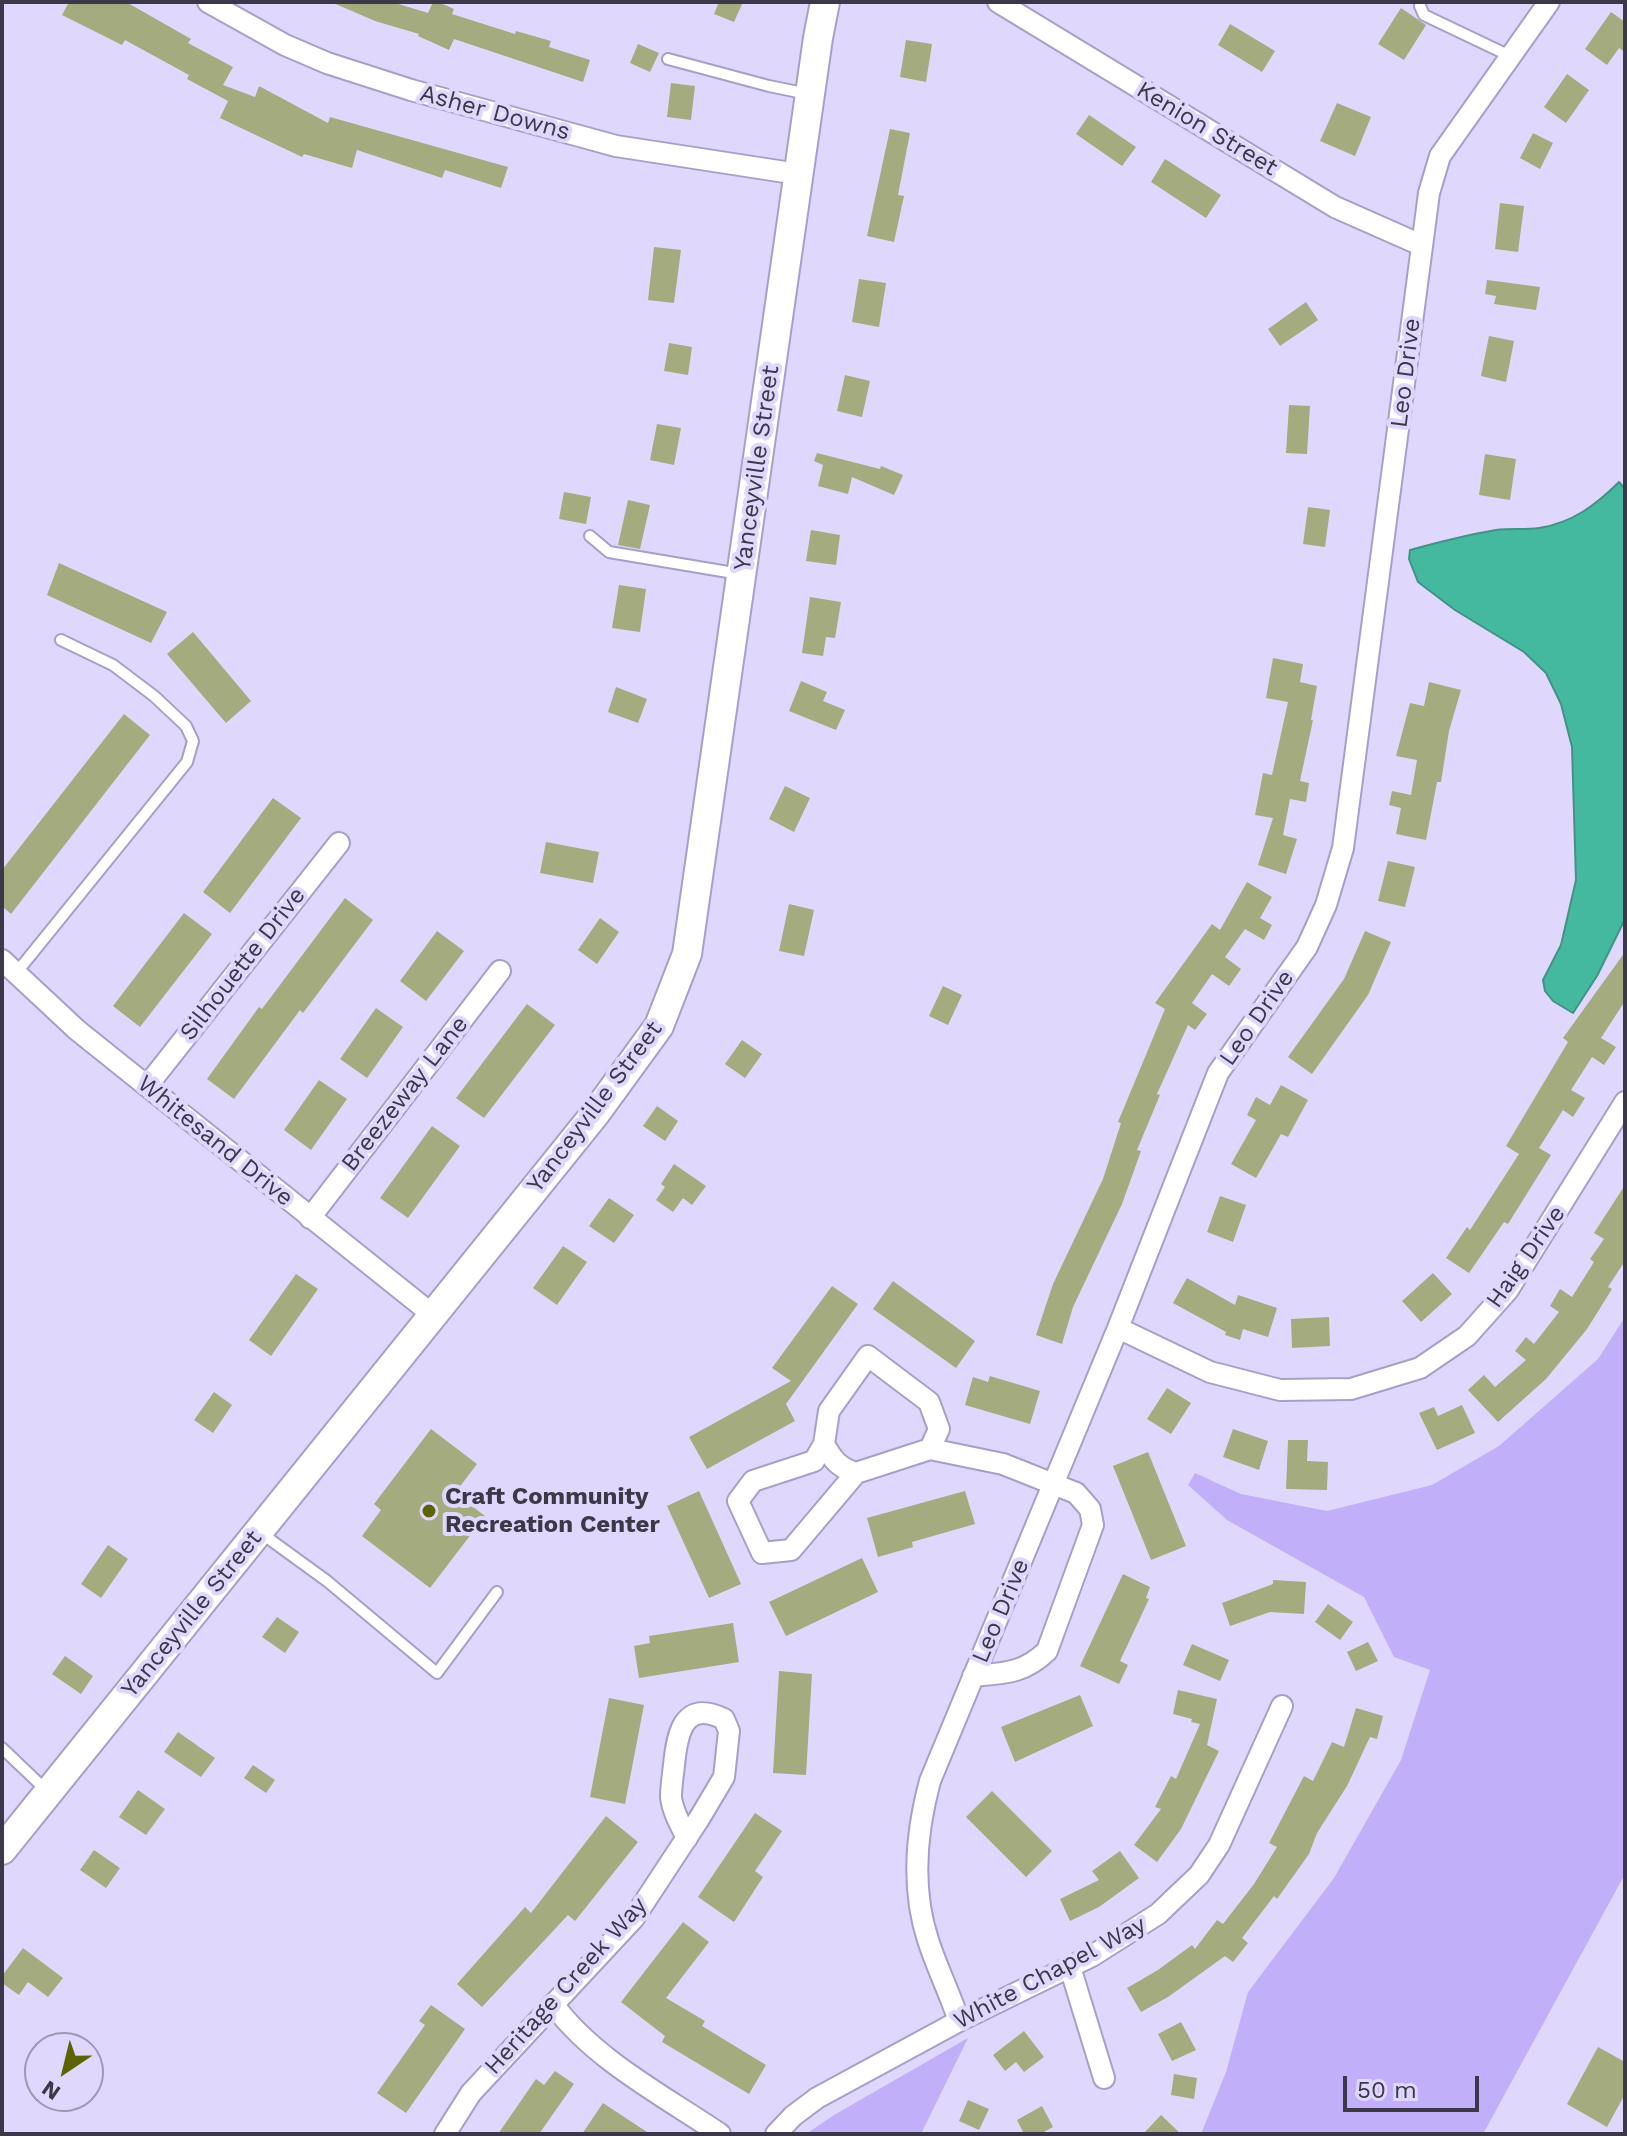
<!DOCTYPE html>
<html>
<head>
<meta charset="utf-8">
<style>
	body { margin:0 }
	#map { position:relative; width:1627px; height:2136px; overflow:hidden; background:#e0d8fc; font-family:"Work Sans",sans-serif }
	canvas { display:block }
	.frame { position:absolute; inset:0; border:4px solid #3c3849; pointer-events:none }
	.north { position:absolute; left:24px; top:2032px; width:80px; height:80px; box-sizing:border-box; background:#e0d8fc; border:2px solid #9e98b4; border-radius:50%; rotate:215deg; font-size:22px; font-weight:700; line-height:32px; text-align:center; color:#3c3849 }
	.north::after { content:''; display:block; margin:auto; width:28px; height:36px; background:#5c6301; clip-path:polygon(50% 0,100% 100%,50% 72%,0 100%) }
	.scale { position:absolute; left:1343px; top:2076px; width:136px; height:36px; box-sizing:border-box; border:4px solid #3c3849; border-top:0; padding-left:10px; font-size:24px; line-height:28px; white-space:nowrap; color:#3c3849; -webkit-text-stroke:6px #e0d8fc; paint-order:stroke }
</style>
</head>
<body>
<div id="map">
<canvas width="1627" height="2136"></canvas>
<div class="frame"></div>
<div class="north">N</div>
<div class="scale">50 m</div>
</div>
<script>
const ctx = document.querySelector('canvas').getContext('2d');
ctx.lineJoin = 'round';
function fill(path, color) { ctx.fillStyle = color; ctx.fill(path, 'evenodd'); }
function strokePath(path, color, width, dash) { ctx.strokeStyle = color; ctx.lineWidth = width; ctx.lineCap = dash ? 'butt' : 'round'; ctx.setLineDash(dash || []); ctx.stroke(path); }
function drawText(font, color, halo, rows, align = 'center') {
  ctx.font = font + ' "Work Sans",sans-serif'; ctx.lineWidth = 8; ctx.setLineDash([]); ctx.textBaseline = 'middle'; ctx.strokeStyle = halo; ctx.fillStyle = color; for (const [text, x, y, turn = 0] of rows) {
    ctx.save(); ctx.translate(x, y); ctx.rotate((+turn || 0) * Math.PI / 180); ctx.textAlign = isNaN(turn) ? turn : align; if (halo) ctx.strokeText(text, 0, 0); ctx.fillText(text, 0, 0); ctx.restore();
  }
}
const green = new Path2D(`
	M1625,1317V1874L1483,2134H1201L1226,2072L1248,1992L1334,1878L1401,1760L1430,1670L1394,1657L1364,1597L1227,1520L1188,1485L1195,1473L1241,1494L1327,1511L1432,1485L1499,1446L1598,1359Z
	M968,2038L921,2134H806L834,2115Z`);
const water = new Path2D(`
	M1619,482L1625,489V919L1597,976L1573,1013L1553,1001L1545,991L1543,980L1561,945L1576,880L1572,747L1561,704L1546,673L1524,652L1455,610L1418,582L1409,559L1410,550C1439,542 1467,535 1496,530C1510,528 1525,530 1539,528C1572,523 1596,505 1619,482Z`);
const building = new Path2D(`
	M69,2H126L191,39L188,43L233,67L223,85L255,97L259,86L328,123L330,117L508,167L501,188L445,170L442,178L357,150L352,168L304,154L302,157L220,118L228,101L187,79L189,75L125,40L122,45L62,15Z
	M331,2H392L428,13L433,2H438L454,9L452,14L515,34L516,31L551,41L549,47L590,60L583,82L454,39L449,50L418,36L419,34L375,21Z
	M719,2H743L734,22L714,14Z
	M1401,8L1426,25L1404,60L1378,44Z
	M1611,12L1625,22V52L1619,48L1607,65L1585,49Z
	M1230,24L1275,51L1262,72L1218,45Z
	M906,40L932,44L926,82L900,77Z
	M638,44L659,53L650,72L630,63Z
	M1567,74L1589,90L1566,123L1544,107Z
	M671,83L695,86L691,120L667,117Z
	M1337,103L1371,117L1355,156L1320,141Z
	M1089,115L1136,147L1122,166L1076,134Z
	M890,129L910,133L898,195L904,196L894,242L867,236Z
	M1533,133L1553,143L1540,169L1520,158Z
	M1165,159L1221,195L1206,218L1151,182Z
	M1500,203L1524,206L1518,252L1495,249Z
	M654,247L681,250L674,303L648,300Z
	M859,279L886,283L879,327L852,322Z
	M1487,280L1540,287L1536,310L1494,304L1496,296L1485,294Z
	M1306,302L1318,320L1280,346L1268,329Z
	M1489,336L1514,341L1506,382L1481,376Z
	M669,343L692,347L688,375L664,371Z
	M845,375L870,381L862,417L837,411Z
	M1289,405L1310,406L1307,454L1286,453Z
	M657,424L681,428L674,465L650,460Z
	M817,453L880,469L881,466L903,475L894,495L852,477L848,494L818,486L823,465L814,461Z
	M1485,454L1516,459L1510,500L1479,495Z
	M564,492L591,497L586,524L559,519Z
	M628,500L650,505L640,549L618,545Z
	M1308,507L1330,510L1325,547L1303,544Z
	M811,530L840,535L836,565L806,561Z
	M59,563L167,612L151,643L47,595Z
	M619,585L646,589L640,632L612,628Z
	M810,597L841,602L835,638L826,637L823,656L802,653Z
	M193,632L251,701L226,723L167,654Z
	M1273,658L1303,664L1300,682L1317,686L1311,720H1313L1300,781L1309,783L1306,802L1290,799L1283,835L1297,839L1286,874L1258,865L1273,818L1255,815L1263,773L1272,775L1288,702L1266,698Z
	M801,681L827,692L823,701L845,710L836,730L789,711Z
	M1429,682L1461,690L1449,731L1441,782H1437L1426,840L1396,834L1401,808L1389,805L1392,791L1411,795L1417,760L1396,756L1410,703L1424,706Z
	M616,687L647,699L638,723L608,712Z
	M124,714L150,735L11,914L2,906V870Z
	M785,786L810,798L794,832L769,819Z
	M273,798L301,818L230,913L203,892Z
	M546,842L599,852L593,883L540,873Z
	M1388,861L1415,867L1405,907L1378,901Z
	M1247,882L1272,897L1260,918L1272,925L1264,940L1245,929L1225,957L1241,969L1229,986L1212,974L1192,1003L1207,1014L1195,1030L1188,1025L1157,1094L1160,1095L1137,1150L1141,1151L1122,1204L1073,1307L1062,1344L1036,1335L1053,1284L1103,1179L1121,1123L1118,1122L1165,1009L1155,1003L1212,924L1220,930Z
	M345,898L373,920L303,1013L300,1010L234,1099L207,1079L259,1007L262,1009Z
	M789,904L814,910L804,956L779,951Z
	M184,913L212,934L140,1027L113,1006Z
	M600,918L619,932L597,964L578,950Z
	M437,931L464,951L426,1001L400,981Z
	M1365,931L1391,942L1368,995L1312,1074L1288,1057L1344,979Z
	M1625,952V1001L1601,1038L1616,1047L1604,1065L1592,1057L1571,1090L1585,1098L1573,1117L1563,1110L1539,1148L1551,1155L1508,1224L1504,1222L1469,1273L1446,1258L1467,1227L1470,1230L1519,1154L1506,1146L1568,1042L1563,1038Z
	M943,986L962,995L948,1025L929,1016Z
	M527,1004L555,1025L484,1118L456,1098Z
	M376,1008L403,1027L367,1078L340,1059Z
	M742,1040L762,1054L745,1078L725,1064Z
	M319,1080L347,1099L311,1150L284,1130Z
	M1281,1085L1308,1100L1288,1137L1281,1134L1256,1178L1231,1164L1256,1120L1247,1115L1256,1097L1270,1105Z
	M657,1106L678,1121L665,1141L643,1126Z
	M432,1126L460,1146L408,1218L380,1198Z
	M674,1164L706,1186L692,1205L683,1198L673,1212L656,1200L665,1187L661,1184Z
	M1625,1185V1261L1608,1287L1612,1289L1587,1329L1546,1379L1498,1422L1468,1390L1484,1375L1495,1387L1526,1360L1515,1351L1526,1337L1534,1344L1559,1312L1550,1306L1560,1289L1572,1297L1594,1262L1590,1259L1604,1239L1594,1233Z
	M1220,1196L1246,1205L1233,1242L1207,1232Z
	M609,1198L634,1215L614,1243L589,1226Z
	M563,1246L587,1262L557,1305L533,1288Z
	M1433,1273L1452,1294L1421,1322L1402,1301Z
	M296,1274L318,1289L271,1356L249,1340Z
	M1187,1278L1235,1305L1238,1295L1277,1308L1268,1337L1243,1329L1240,1340L1225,1335L1226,1332L1173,1303Z
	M893,1281L975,1341L956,1368L873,1309Z
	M832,1286L858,1304L786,1404L795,1421L707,1469L689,1437L791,1381L772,1368Z
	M1329,1317L1330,1346L1292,1348L1291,1319Z
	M990,1376L1040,1391L1030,1424L965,1405L973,1377L988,1382Z
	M1167,1388L1191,1403L1171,1434L1147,1419Z
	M214,1392L232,1405L213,1433L194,1420Z
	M1462,1405L1475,1433L1437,1450L1419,1413L1434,1407L1438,1416Z
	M431,1429L477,1464L455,1493L485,1516L430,1588L362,1536L381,1510L374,1504Z
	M1233,1429L1268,1441L1259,1470L1223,1457Z
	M1288,1440H1308L1307,1461L1328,1462L1327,1490L1286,1489Z
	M1148,1452L1186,1546L1151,1560L1113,1466Z
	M699,1491L741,1584L709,1598L667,1506Z
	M965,1491L975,1524L912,1542L913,1547L878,1557L867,1518Z
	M108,1545L128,1559L101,1598L81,1584Z
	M862,1558L878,1592L786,1636L769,1602Z
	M1123,1574L1150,1587L1146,1598L1149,1599L1120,1661L1128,1665L1119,1684L1080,1666Z
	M1273,1580L1306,1582L1304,1614L1270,1612L1230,1626L1222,1603L1273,1584Z
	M1328,1604L1353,1622L1340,1640L1315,1622Z
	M277,1617L299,1632L285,1653L262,1637Z
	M733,1623L739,1662L639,1678L634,1646L650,1643L649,1636Z
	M1368,1642L1378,1661L1356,1671L1347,1652Z
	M1192,1644L1229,1660L1220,1681L1183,1665Z
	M65,1656L93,1676L81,1694L52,1674Z
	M779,1671L812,1674L806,1775L773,1773Z
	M1178,1690L1217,1699L1207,1745L1219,1751L1181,1829L1157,1862L1134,1845L1161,1809L1155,1807L1171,1776L1176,1779L1200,1724L1191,1722L1192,1719L1173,1714Z
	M1080,1695L1093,1726L1015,1762L1001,1727Z
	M609,1698L644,1705L625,1804L590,1797Z
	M1356,1708L1383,1716L1377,1739L1370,1737L1347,1786L1317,1833L1309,1854L1277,1899L1274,1896L1242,1938L1248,1943L1233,1962L1225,1956L1168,1997L1141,2012L1127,1988L1158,1970L1192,1945L1195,1949L1217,1920L1223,1924L1254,1884L1277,1847L1269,1843L1304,1776L1313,1781L1332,1742L1344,1747Z
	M178,1732L215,1758L201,1777L164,1752Z
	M253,1765L275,1780L266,1793L244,1778Z
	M138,1790L165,1809L146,1835L119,1817Z
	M992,1791L1052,1851L1026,1877L966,1817Z
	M755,1813L782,1831L755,1871L763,1877L734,1922L698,1897Z
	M606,1816L638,1842L575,1921L568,1915L482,2007L457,1984L525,1907L531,1913Z
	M94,1850L120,1868L106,1888L80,1870Z
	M1120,1851L1139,1878L1099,1907L1070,1921L1060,1899L1099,1880L1092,1871Z
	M683,1922L709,1942L666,1998L705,2021L702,2026L766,2065L749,2094L662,2042L665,2036L621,2002Z
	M23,1948L63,1978L48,1997L28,1982L19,1995L2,1983V1976Z
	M431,2005L465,2029L406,2113L377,2093L425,2025L419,2021Z
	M1181,2022L1196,2050L1172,2061L1158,2034Z
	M1024,2031L1044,2057L1024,2072L1016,2062L1005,2071L993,2055Z
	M1598,2047L1625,2062V2094L1607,2127L1567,2104Z
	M555,2071L574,2084L539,2134H498L536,2079L544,2085Z
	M1174,2074L1197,2078L1194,2099L1171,2095Z
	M968,2100L989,2109L979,2130L959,2121Z
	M603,2103L650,2134H582Z
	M1042,2106L1053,2127L1040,2134H1024L1017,2120Z
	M1161,2115L1181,2134H1143Z`);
const service = new Path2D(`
	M1420,6L1424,15L1510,56
	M668,59L769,86L808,94
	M590,536L609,552L740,574
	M17,972L187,762L193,741L186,726L154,696L113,665L61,640
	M261,1533L327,1581L437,1673L497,1592
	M2,1748L47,1791`);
const minor = new Path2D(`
	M208,2L285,45L327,63L411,90L616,146L798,174
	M998,2L1335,207L1421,245
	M2,960L77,1030L433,1315
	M147,1086L339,843
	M310,1218L500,971
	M1118,1328L1210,1372L1280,1390L1351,1389L1420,1368L1467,1336L1508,1290L1625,1102
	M824,1444C832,1459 839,1468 856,1473
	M930,1449L939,1429L929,1402L868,1356L829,1411L824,1444L814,1461L753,1481L738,1501L762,1553L791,1550L856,1473L930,1449L1003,1464L1076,1493L1090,1509L1093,1525L1047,1651C1023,1674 1004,1673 973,1676
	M1070,1967L1104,2078
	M553,2004C593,2059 664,2096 720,2134
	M959,2021C950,1994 937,1968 928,1940C911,1888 916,1833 930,1781L1118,1328L1218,1073L1307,947L1326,905L1343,848L1429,193L1440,156L1549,2
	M445,2134L471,2093L634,1918L699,1819L724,1777L729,1731L724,1719C683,1699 677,1734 674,1765C673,1775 671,1786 671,1797C672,1810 681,1826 687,1838
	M776,2134L793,2116L817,2098L959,2021L1092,1956L1158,1914L1199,1875L1219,1845L1282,1706`);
const secondary = new Path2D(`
	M2,1850L595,1114L659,1026L687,954L818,38L825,2`);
const markers = [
	[429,1511,8,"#5c6301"]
];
const streetNames = [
	["Asher Downs",495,113,15],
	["Kenion Street",1207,129,31],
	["Leo Drive",1406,373,-83],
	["Yanceyville Street",757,468,-82],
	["Silhouette Drive",243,964,-52],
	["Leo Drive",1257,1018,-55],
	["Breezeway Lane",405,1094,-52],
	["Yanceyville Street",595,1107,-53],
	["Whitesand Drive",215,1141,39],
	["Haig Drive",1526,1257,-55],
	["Leo Drive",1001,1611,-67],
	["Yanceyville Street",192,1614,-51],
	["White Chapel Way",1050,1973,-28],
	["Heritage Creek Way",566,1986,-48]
];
const poiNames = [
	["Craft Community",445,1497],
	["Recreation Center",445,1525]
];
fill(green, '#c1aff9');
fill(water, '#45b99f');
strokePath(water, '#429285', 2);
fill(building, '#a4ab7f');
strokePath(service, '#a89fc8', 14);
strokePath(minor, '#a89fc8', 24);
strokePath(secondary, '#a89fc8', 32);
strokePath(service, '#fff', 10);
strokePath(minor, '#fff', 20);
strokePath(secondary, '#fff', 28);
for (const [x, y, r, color] of markers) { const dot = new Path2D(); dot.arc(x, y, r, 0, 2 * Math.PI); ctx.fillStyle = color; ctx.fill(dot); strokePath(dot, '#e0d8fc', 3); }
drawText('24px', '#3c3849', '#e0d8fc', streetNames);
drawText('bold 24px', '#3c3849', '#e0d8fc', poiNames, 'left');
</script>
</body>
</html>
